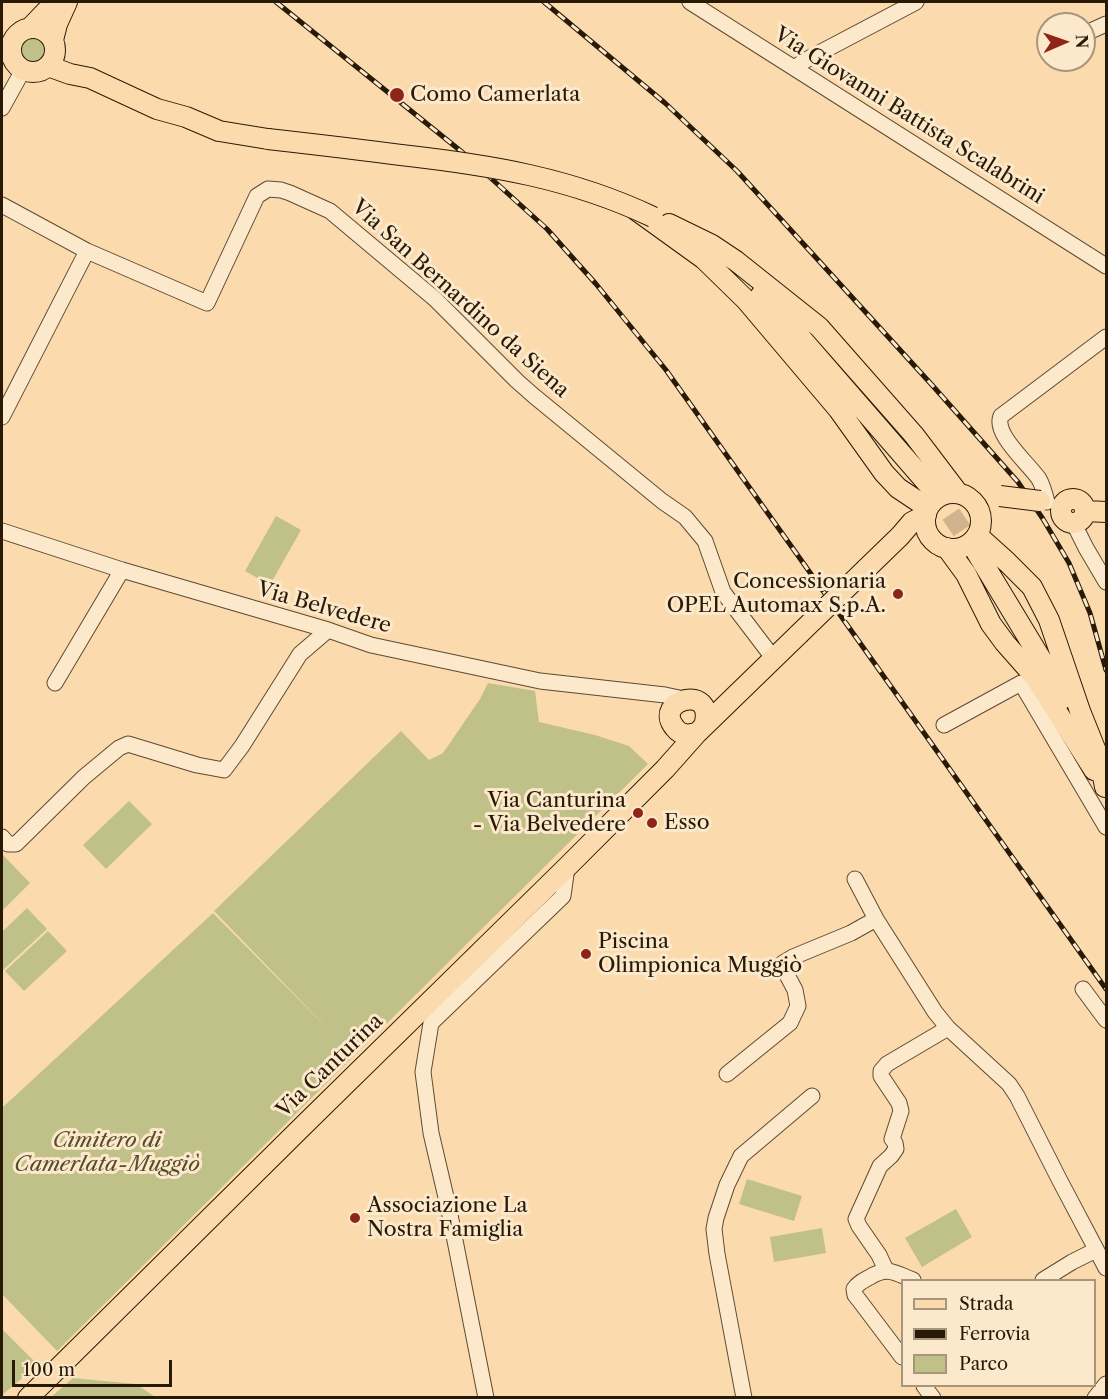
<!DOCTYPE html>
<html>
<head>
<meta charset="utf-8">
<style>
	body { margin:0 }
	#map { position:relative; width:1108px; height:1399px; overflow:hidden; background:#fbdbae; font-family:"Libre Caslon Text",serif }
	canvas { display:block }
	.frame { position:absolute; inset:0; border:3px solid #291a07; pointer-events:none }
	.legend { position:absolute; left:901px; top:1279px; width:195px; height:108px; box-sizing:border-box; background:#fce8ca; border:2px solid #a8967c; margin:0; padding:8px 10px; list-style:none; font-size:18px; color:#291a07 }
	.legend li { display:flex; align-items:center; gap:12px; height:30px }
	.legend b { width:30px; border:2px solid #a8967c }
	.north { position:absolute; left:1036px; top:12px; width:60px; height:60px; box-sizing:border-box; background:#fce8ca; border:2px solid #a8967c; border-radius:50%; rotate:88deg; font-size:16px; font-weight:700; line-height:24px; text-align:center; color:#291a07 }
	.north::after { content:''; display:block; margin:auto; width:21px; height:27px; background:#8f2418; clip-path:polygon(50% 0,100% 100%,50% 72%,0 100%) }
	.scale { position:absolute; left:12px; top:1360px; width:160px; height:27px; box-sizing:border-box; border:3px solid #291a07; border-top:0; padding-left:8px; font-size:18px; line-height:21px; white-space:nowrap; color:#291a07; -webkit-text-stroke:4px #fce8ca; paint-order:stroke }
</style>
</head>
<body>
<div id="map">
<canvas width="1108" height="1399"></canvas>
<div class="frame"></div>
<ul class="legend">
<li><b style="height:8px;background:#fbdbae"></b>Strada</li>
<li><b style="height:8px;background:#291a07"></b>Ferrovia</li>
<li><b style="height:16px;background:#c0c089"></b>Parco</li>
</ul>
<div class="north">N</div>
<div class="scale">100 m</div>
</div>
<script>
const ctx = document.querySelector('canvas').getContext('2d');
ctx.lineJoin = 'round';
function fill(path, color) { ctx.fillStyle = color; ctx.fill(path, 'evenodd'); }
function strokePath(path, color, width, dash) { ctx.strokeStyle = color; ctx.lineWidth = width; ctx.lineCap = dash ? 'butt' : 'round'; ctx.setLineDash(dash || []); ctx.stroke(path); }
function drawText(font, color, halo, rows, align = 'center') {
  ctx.font = font + ' "Libre Caslon Text",serif'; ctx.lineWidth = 6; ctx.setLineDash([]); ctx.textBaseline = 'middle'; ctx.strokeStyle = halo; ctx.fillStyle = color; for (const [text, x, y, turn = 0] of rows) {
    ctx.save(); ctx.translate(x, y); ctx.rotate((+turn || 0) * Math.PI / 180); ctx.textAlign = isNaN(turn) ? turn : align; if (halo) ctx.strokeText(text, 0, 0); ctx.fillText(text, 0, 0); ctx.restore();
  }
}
const green = new Path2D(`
	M19 50a14 14 0 1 1 28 0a14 14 0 1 1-28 0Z
	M276,516L301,530L270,585L245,571Z
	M488,683L535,691L539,722L595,735L629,746L648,764L57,1351L2,1294V1108L213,913L332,1033L214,911L401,731L429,760L443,753L480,699Z
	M129,801L152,824L106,869L83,845Z
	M2,854L30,883L2,911Z
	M27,908L47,929L2,971V932Z
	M48,931L67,951L24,991L5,971Z
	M747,1179L802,1196L794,1221L739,1204Z
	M956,1209L972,1237L922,1267L905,1238Z
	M822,1228L826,1253L774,1262L770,1237Z
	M2,1329L38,1365L2,1395Z
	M73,1378L136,1384L155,1397H51Z`);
const majorTunnel = new Path2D(`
	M933,490L944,504L977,553`);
const minor = new Path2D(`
	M690,2L1106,266
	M1084,34L1106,24
	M794,68L806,60L916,2
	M2,108L23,70
	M2,205L87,251L207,303L257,196L268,189L281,190L290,193L330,211L435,299L517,381L534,396L662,501L685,517L705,541L723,592L774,659
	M2,417L87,251
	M1047,502C1045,494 1043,486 1039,479C1029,464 993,434 1001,416L1106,337
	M1074,524L1086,548L1106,582
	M2,531L122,570L328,630L371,645L540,681L665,695L684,699
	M55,683L122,570
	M944,725L1021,683L1106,827
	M2,837L8,844H16L84,777L119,748L128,744L197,765L224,770L242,746L300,654L328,630
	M855,879L876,919L935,1012L948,1028L1009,1084L1017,1096L1059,1179L1106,1268
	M1083,989L1106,1020
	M727,1074L790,1023L798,1006L795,990L786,973L783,963L793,957L851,933L876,919
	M886,1270L879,1255L859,1226L856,1219L880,1166L891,1156L896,1149L895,1143L892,1139L901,1111L899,1103L881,1076V1071L887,1064L948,1028
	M1043,1280L1072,1262L1096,1250
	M902,1357L859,1300L855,1295L854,1289C858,1283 864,1280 870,1277C888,1266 895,1273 913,1280
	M924,1386L933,1398
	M486,1398L449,1210L431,1133L423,1072L431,1023L563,896L567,867
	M744,1398L717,1254L714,1229L716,1218L727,1185L741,1156L812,1096
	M1095,1398L1106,1384`);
const major = new Path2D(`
	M11 50a22 22 0 1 1 44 0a22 22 0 1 1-44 0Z
	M30,28L55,2
	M53,40L57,24L67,2
	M48,66L70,74L90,78L157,109L186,117L219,131L268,139
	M636,210L704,259L746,300L839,410L884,473L898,488L928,508
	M669,224L712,245L736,261L819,327L914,435L958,493
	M761,295L788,323L933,490
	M925 521a28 28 0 1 1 56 0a28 28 0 1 1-56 0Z
	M1061 511a12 12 0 1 1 24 0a12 12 0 1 1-24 0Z
	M1086,511L1106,512
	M977,535L1007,562L1032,587L1049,620L1080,711L1100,761L1105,787
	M947,548L966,574L991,624L1005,643L1035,677L1094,770
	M977,553L1044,664L1062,699
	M866,569L900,536L912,522L926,515
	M697,733C689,735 681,736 675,728C651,700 717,682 704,726
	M28,1398L307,1122L567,867L665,769L697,733L799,634`);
const rail = new Path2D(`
	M276,2L462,152L547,229L596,284L666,370L1106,989
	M544,2L665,103L737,171L932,385L1018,482L1043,519L1069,563L1090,613L1106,670`);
const majorBridge = new Path2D(`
	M268,139C312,144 356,149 401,155C490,165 571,178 653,217
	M1000,496L1040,501
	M799,634L866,569`);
const markers = [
	[397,95,8,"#8f2418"],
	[898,594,6,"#8f2418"],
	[638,813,6,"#8f2418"],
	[652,823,6,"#8f2418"],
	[586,954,6,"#8f2418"],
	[355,1218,6,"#8f2418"]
];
const poiNames = [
	["Como Camerlata",410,95],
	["Concessionaria",886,582,"right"],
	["OPEL Automax S.p.A.",886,606,"right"],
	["Via Canturina",626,801,"right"],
	["- Via Belvedere",626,825,"right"],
	["Esso",664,823],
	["Piscina",598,942],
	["Olimpionica Muggiò",598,966],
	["Associazione La",367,1206],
	["Nostra Famiglia",367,1230]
];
const streetNames = [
	["Via Giovanni Battista Scalabrini",909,116,32],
	["Via San Bernardino da Siena",460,299,42],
	["Via Belvedere",324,608,16],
	["Via Canturina",330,1066,-44]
];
const parkNames = [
	["Cimitero di",107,1141],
	["Camerlata-Muggiò",107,1165]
];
fill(green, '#c0c089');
strokePath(majorTunnel, '#d1b48d', 20, [20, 10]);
strokePath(minor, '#5e4a31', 17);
strokePath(major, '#291a07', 22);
strokePath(minor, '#fce8ca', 15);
strokePath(major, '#fbdbae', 20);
strokePath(rail, '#291a07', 5);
strokePath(rail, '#fce8ca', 3, [9]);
strokePath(majorBridge, '#291a07', 22, []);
strokePath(majorBridge, '#fbdbae', 20);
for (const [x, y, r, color] of markers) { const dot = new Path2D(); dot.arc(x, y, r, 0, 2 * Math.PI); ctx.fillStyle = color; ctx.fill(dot); strokePath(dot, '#fce8ca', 2); }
drawText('21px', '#291a07', '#fce8ca', poiNames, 'left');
drawText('21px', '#291a07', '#fce8ca', streetNames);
drawText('italic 21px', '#564c2e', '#fce8ca', parkNames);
</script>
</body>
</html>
